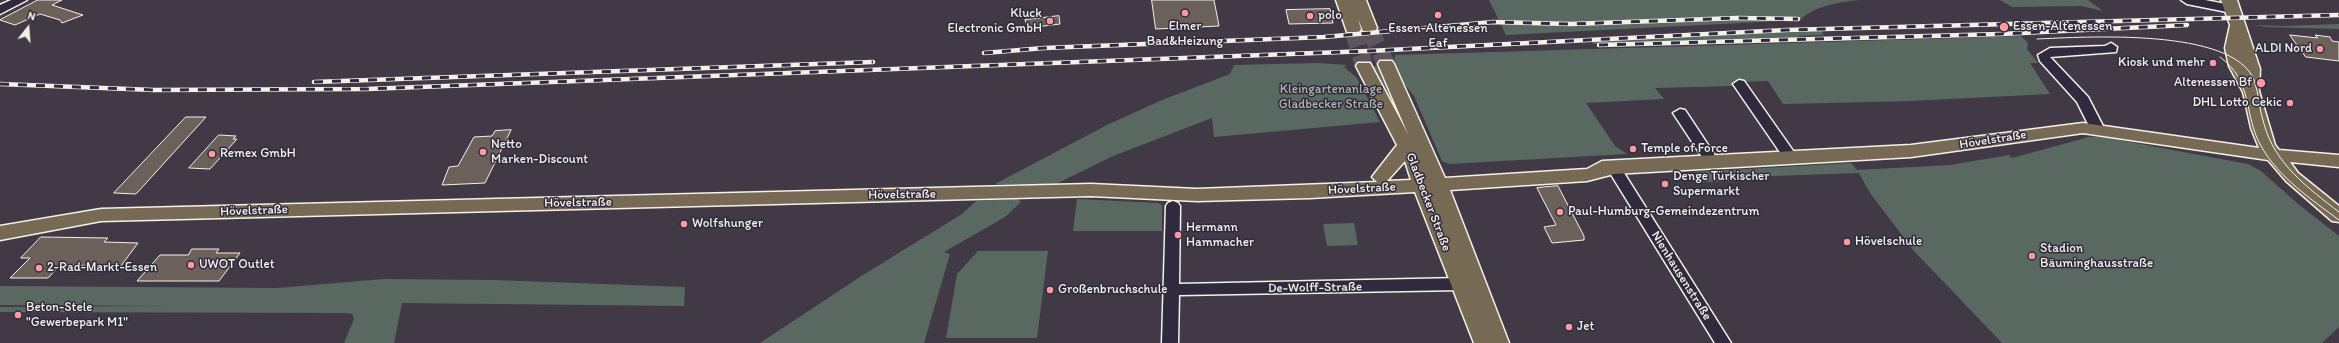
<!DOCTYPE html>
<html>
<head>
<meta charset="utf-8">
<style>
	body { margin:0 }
	#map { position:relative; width:2339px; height:343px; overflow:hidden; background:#413a46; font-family:Itim,sans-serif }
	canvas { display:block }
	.north { position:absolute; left:8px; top:8px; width:40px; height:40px; -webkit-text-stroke:3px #2f2a3d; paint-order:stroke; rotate:17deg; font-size:11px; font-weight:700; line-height:16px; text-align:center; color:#f4f1e8 }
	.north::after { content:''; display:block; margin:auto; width:14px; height:18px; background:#f4f1e8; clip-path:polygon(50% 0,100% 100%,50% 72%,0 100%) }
</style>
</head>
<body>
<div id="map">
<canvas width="2339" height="343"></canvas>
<div class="north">N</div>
</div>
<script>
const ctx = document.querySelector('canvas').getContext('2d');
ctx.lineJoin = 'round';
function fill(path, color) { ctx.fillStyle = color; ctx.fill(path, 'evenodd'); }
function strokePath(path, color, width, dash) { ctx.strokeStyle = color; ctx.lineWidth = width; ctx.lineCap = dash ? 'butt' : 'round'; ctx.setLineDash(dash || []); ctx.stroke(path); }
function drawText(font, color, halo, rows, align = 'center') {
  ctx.font = font + ' Itim,sans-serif'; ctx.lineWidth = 3; ctx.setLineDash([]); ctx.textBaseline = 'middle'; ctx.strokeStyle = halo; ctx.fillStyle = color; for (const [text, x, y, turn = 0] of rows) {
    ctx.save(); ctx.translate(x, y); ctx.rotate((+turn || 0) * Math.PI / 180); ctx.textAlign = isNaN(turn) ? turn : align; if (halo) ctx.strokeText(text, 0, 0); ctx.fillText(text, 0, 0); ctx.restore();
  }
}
const green = new Path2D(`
	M1489,0H1858C1840,2 1813,6 1800,20L1506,35Z
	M2000,0H2088L2103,11L2081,6L2012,7Z
	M2339,24V29L2266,27L2254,25L2282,26Z
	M1821,31L1824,35L1798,36L1800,38L1593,44L1592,41Z
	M2021,36L2028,43L2027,49L2038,63H2030L2050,94L1910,101L1783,104L1768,81L1735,82L1733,86L1655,88L1664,99L1586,103L1615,146L1627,154L1449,164L1442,161L1414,96L1402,81L1394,65L1395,55Z
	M1319,63L1347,65L1344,67L1357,78L1380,122L1214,137L1212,118L1113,156L1054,185L995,184L1107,125L1162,100L1230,74L1234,65Z
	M1370,66H1380L1401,114L1383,90Z
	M2089,137H2103L2248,164L2261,171L2297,203L2339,236V327L2322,343H2002L1914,251L1870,193L1859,173L1745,177L1741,181L1703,182L1695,172L1851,163L1857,170L1950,165L2009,155L2012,158Z
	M1018,199L1021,202L1005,217L944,252L950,254L924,343H760L863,275L962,214L976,201Z
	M1077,199L1158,203L1162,205V231H1073Z
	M1354,223L1358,245L1327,246L1323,224Z
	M978,251H1048L1037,338H946L957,274Z
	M384,279L493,280L685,287L684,306L402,303L394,343H344L354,319L352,314L345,313L0,312V307L171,306L0,305V286L277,288Z`);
const building = new Path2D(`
	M38,0H62L52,5L83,15L62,23L60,20L40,14L15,25L0,20Z
	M1152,0H1214L1219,26L1156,29Z
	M1330,9L1333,23L1289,24L1286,10Z
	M1059,16L1060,24L1028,28L1025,20Z
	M2290,35L2318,38L2315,35L2330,37L2332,41L2339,42V61L2306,57Z
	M186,117H206L136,194L114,193Z
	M511,130L485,183L442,185L449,167L458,166L474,137L492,136L495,131Z
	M219,135L236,136L233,139H237L210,169L189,168Z
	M1558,186L1584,236V240L1552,243L1544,227L1556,225L1537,188Z
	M41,237L108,238L104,242L138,243L121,266L60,265L48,278H10L30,258H21Z
	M192,249H219L216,253H240L219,281H137L160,255H188Z`);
const majorTunnel = new Path2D(`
	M1369,28L1386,64
	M1353,29L1364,66`);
const minor = new Path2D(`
	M11,0H27L0,14V5Z
	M2181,0H2205L2236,6L2238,9L2232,13L2187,4Z
	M2111,43L2117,47L2116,52L2050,57L2088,97L2105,130L2098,134L2091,130L2077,102L2040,61L2038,55L2050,48L2105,46Z
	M1739,80L1744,81L1796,155L1798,158L1796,161H1786L1733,84Z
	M1680,109L1685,110L1718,160L1720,163L1718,166H1708L1673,113Z
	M1614,163L1619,165L1731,343H1715L1607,168Z
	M1173,201L1178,203L1180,206L1179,284L1460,278L1465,280L1468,284L1465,288L1460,290L1179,295L1178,343H1162L1166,206L1168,203Z`);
const major = new Path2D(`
	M1336,0H1366L1377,28L1375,31H1363L1358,19L1361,29L1359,32H1347Z
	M2221,0H2237L2260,69L2259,91L2275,145L2279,150L2339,155V167L2290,162L2298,173L2339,206V222L2332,221L2286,181L2268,160L2083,133L1911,157L1614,174L1587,181L1450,190L1509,343H1474L1415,192L1310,198L1197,201L1091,196L101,221L0,240V226L101,209L1091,184L1197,189L1377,182L1372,177L1397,145L1356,66L1358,63H1370L1408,134L1378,64L1380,61H1392L1394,64L1445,178L1587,169L1602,161L1911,145L2083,123L2259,148L2251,128L2243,92L2229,66L2225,48L2230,25ZM1405,161L1411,180L1387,181Z`);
const tram = new Path2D(`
	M2037,39C2084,37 2233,27 2254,80C2259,93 2259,110 2264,124C2275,164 2308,188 2339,212
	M2220,57C2254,82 2243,114 2261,146C2279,178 2311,199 2339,220`);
const rail = new Path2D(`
	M1599,45L2001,34L2187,25
	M984,53L1044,48L1324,37L1493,22L1571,24L1738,18L1798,19
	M314,82L873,62
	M0,84L154,90L367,89L1369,51L1787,30L2339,15`);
const markers = [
	[1185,13,4,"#ff9aa2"],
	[1438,15,4,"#ff9aa2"],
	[1310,16,4,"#ff9aa2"],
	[1050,21,4,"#ff9aa2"],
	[2004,27,5,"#ff9aa2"],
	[2320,49,4,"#ff9aa2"],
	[2213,63,4,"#ff9aa2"],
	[2261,83,5,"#ff9aa2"],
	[2290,103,4,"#ff9aa2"],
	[1633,149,4,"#ff9aa2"],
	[483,152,4,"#ff9aa2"],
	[212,154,4,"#ff9aa2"],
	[1665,184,4,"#ff9aa2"],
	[1560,212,4,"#ff9aa2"],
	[684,224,4,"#ff9aa2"],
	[1178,235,4,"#ff9aa2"],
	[1847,242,4,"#ff9aa2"],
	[2032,256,4,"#ff9aa2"],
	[191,265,4,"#ff9aa2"],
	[39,268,4,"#ff9aa2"],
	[1050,290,4,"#ff9aa2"],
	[18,315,4,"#ff9aa2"],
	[1569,327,4,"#ff9aa2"]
];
const poiNames = [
	["Kluck",1042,14,"right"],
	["Electronic GmbH",1042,29,"right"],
	["polo",1318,16],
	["Elmer",1185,27,"center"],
	["Bad&Heizung",1185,42,"center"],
	["Essen-Altenessen",2013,27],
	["Essen-Altenessen",1438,29,"center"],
	["Eaf",1438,44,"center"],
	["ALDI Nord",2312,49,"right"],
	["Kiosk und mehr",2205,63,"right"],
	["Altenessen Bf",2252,83,"right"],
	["DHL Lotto Cekic",2282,103,"right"],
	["Netto",491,145],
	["Marken-Discount",491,160],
	["Temple of Force",1641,149],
	["Remex GmbH",220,154],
	["Denge Türkischer",1673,177],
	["Supermarkt",1673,192],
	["Paul-Humburg-Gemeindezentrum",1568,212],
	["Wolfshunger",692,224],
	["Hermann",1186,228],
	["Hammacher",1186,243],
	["Hövelschule",1855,242],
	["Stadion",2040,249],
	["Bäuminghausstraße",2040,264],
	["UWOT Outlet",199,265],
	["2-Rad-Markt-Essen",47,268],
	["Großenbruchschule",1058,290],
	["Beton-Stele",26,308],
	["\"Gewerbepark M1\"",26,323],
	["Jet",1577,327]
];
const parkNames = [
	["Kleingartenanlage",1331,90],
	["Gladbecker Straße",1331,105]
];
const streetNames = [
	["Hövelstraße",1993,140,-9],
	["Hövelstraße",1362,189,-3],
	["Hövelstraße",902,195,-1],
	["Gladbecker Straße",1428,202,69],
	["Hövelstraße",578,203,-1],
	["Hövelstraße",254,211,-2],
	["Nienhausenstraße",1681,276,58],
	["De-Wolff-Straße",1315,288,-1]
];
fill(green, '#596961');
fill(building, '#6c605b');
strokePath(building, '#f4f1e8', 1);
strokePath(majorTunnel, '#5c555e', 18, [18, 9]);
strokePath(minor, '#f4f1e8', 3);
strokePath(major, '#f4f1e8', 3);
fill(minor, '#2f2a3d');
fill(major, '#776a54');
strokePath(tram, '#f4f1e8', 1);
strokePath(rail, '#f4f1e8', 4.5);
strokePath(rail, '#2f2a3d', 3, [9]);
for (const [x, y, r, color] of markers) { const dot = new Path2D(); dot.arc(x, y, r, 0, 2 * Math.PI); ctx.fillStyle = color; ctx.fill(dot); strokePath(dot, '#2f2a3d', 1.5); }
drawText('13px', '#f4f1e8', '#2f2a3d', poiNames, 'left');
drawText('13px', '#aeb4ab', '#2f2a3d', parkNames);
drawText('13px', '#f4f1e8', '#2f2a3d', streetNames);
</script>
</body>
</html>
